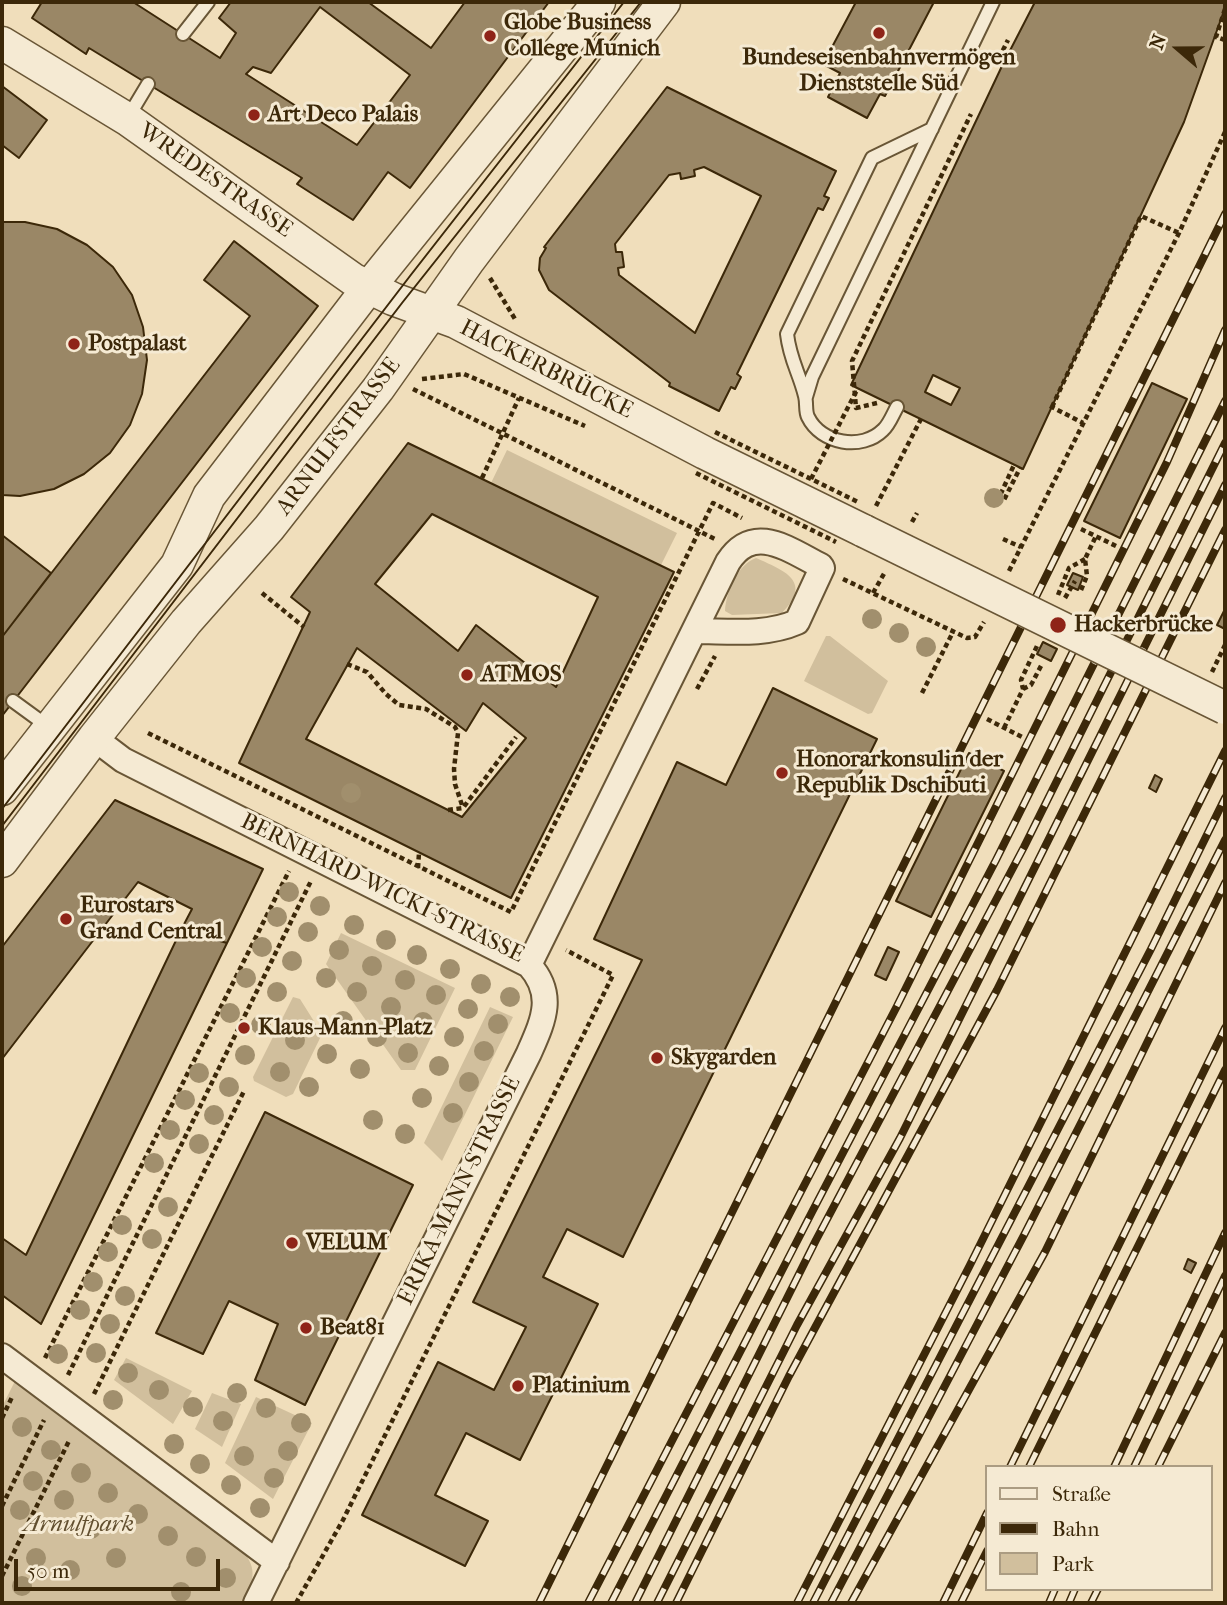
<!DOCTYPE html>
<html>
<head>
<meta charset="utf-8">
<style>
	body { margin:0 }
	#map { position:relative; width:1227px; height:1605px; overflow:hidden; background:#f0debb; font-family:"IM FELL French Canon",serif }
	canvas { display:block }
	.frame { position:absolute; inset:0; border:4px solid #3c2809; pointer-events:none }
	.legend { position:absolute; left:985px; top:1465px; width:228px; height:126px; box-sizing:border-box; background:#f5ead3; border:2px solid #ab9c82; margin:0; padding:9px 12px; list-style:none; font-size:21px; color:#3c2809 }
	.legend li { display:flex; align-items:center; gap:14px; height:35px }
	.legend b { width:35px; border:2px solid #ab9c82 }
	.north { position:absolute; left:1143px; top:14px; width:70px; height:70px; -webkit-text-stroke:5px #f5ead3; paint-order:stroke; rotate:290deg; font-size:19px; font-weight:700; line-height:28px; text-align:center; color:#3c2809 }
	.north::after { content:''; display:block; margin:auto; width:24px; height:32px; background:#3c2809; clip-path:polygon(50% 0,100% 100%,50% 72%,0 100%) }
	.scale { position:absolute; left:14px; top:1559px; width:206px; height:32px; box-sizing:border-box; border:4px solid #3c2809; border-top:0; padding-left:9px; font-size:21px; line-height:24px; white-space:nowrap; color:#3c2809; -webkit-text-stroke:5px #f5ead3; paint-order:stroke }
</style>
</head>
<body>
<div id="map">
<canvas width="1227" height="1605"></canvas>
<div class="frame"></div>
<ul class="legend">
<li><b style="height:9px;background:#f5ead3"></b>Straße</li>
<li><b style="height:9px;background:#3c2809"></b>Bahn</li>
<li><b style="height:19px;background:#d1bf9d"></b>Park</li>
</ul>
<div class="north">N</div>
<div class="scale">50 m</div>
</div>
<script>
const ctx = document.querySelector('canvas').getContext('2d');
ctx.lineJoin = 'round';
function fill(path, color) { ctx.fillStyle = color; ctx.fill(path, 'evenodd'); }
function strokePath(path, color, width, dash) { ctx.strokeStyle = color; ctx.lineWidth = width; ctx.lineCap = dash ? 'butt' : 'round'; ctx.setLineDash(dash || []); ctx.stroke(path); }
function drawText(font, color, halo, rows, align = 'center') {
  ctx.font = font + ' "IM FELL French Canon",serif'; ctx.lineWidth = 6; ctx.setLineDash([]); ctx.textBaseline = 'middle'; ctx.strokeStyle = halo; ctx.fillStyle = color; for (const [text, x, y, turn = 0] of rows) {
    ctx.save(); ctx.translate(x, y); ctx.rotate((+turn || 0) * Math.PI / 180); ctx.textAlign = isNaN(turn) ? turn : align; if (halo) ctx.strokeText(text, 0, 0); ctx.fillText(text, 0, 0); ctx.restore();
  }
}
const green = new Path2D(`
	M507,450L677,533L661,565L491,483Z
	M756,558C783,570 814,581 782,613L732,615L725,611C726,592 738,564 756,558Z
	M826,636H830L888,681L872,713L868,714L804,681Z
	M341,933L455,988L415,1070H401L326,964Z
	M293,997L300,999L322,1034L293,1094L286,1097L254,1081L253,1077Z
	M490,1007L513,1017L442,1161L424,1143Z
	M126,1358L192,1391L173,1424L114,1380Z
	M15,1381L238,1546C259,1567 254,1579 244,1603H2V1407Z
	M212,1393L241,1404L222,1447L195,1429Z
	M256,1397L312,1423L273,1499L225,1463Z`);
const building = new Path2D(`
	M42,2H133L220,58L236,33L219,18L231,2H368L431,48L465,2H549L410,188L388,172L353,220L297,184L302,178L89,48L86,54L32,18ZM320,7L410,75L357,145L246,74L253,67L271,73Z
	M856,2H934L885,96L880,94L867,118L828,97L840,73L823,64Z
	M1035,2H1225V8L1184,122L1023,469L851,385L1002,66Z
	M2,86L47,120L19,158L2,145Z
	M667,87L836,171L824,196L829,198L823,210L818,208L737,374L741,377L735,389L731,387L719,411L669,386L670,383L549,290L539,270L540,258L546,248L544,247ZM704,167L761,196L695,333L619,275L618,268L624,267L622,252H616L615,244L669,175L680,173L681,179L695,176L694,170Z
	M2,222H25L57,229L87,245L113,267L132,295L143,327L147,360L142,394L130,425L110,453L84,474L54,489L20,496L2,495Z
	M234,241L318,306L2,716V637L250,316L204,280Z
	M933,375L960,388L951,405L925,392Z
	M1152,383L1187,399L1120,538L1084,521Z
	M408,443L674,572L511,898L239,763L310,612L291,597ZM432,514L598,597L556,687L476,625L458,651L375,584ZM357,648L466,731L483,703L526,738L462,817L306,739Z
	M2,535L51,573L2,637Z
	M1073,573L1083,577L1078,590L1067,585Z
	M1225,609V629L1217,625Z
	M1043,642L1057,649L1051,661L1037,654Z
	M773,688L877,739L623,1257L567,1229L543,1277L598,1304L520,1460L466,1433L435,1495L488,1521L465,1566L362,1515L438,1362L494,1390L526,1327L473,1302L642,960L594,939L677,762L726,785Z
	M969,753L1004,771L931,917L896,901Z
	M1155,775L1162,779L1156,792L1149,788Z
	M115,800L263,869L227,943L181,930L192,909L138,882L2,1059V947Z
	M181,930L227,943L41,1324L2,1295V1238L26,1255Z
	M888,947L899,952L886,980L875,975Z
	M265,1112L413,1185L305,1405L255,1380L278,1324L229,1301L203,1354L156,1333Z
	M1188,1259L1196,1263L1191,1273L1184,1269Z`);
const path = new Path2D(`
	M1225,9L1216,37L1225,40
	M999,58L1008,40
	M490,278L515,319
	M422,379L464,374L585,426
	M413,389L715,539
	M877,403L856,408L852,361L971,114
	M1050,406L1083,423
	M1052,407L1141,216L1179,233
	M482,478L519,398
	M997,502L1014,465
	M997,503L1004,500L1020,468
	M876,506L921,419
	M912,522L917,513
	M1081,529L1116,546
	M1003,539L1021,547
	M1009,571L1179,233L1225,132
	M843,579L967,638L975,637L984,622
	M1081,590L1087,576L1085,559L1096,536
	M262,593L304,627
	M873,593L885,572
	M1058,595L1069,568L1085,559
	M1065,598L1075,581
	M347,664L367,672L386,694L399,705L426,709L455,727L458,733L454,769L455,784L463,808
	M1212,672L1225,645
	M697,689L715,656
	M1023,689L1031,685L1042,664
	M922,693L953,632
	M987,719L1022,737
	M1004,728L1023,689L1021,680L1037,646
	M148,733L511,912L713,503L742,518
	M448,810L463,808L516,737
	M418,868L419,853
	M45,1358L289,871
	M68,1375L311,881
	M94,1394L244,1091
	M2,1418L13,1395
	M2,1506L44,1420
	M2,1576L70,1439
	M296,1603L343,1520L613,975L566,950`);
const service = new Path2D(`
	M183,34L208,2
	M127,119L148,84
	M806,397L812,377L993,2
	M897,407C893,414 889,425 883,430C862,451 821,444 808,417C805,411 807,403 805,396C799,372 790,360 787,334L872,158L932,129
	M13,701L50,728`);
const minor = new Path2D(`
	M94,738L123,760L529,965C556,995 543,1021 529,1053L256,1603
	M529,965L728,562C754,522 789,550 821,566L822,568L797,622C765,636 729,631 694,631
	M2,1356L277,1562`);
const tertiary = new Path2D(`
	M2,43L127,119L354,280L393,299L456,322L705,453L864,531
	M2,789L177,565L209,496L369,287L599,2
	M2,861L94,738L186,622L269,528L378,389L469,260L664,2`);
const tram = new Path2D(`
	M2,809L410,276L624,2
	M2,826L402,303L641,2`);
const rail = new Path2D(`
	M1010,1467L1225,1028
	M1029,1467L1225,1070
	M1114,1467L1225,1233
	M1134,1467L1225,1276
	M1158,1467L1225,1333
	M539,1603L1225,214
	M588,1603L896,1008L1167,462L1225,330
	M611,1603L812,1212L996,860L1225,401
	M635,1603L816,1240L1024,847L1225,443
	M657,1603L797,1325L900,1138L1225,485
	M676,1603L789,1376L997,990L1225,530
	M797,1603L970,1265L1225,751
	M813,1603L1151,949L1225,798
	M831,1603L1024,1235L1225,840
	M851,1603L1045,1252L1225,883
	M943,1603L987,1513
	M961,1603L987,1551
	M1049,1603L1055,1589
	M1069,1603L1075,1589
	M1091,1603L1098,1589`);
const pathBridge = new Path2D(`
	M715,432L860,503
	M696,473L836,542
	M811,479L858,388`);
const tertiaryBridge = new Path2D(`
	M864,531L1225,708`);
const trees = [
	[994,498],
	[872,619],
	[899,633],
	[926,647],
	[351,793],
	[289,892],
	[320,906],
	[277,917],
	[354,925],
	[308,932],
	[386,940],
	[262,947],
	[339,950],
	[417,955],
	[292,961],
	[372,966],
	[450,969],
	[246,978],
	[326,978],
	[405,980],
	[481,984],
	[277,992],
	[357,992],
	[436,995],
	[510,997],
	[391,1007],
	[468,1009],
	[230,1013],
	[343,1021],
	[423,1022],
	[498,1024],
	[261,1025],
	[377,1037],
	[454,1037],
	[295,1040],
	[484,1051],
	[408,1053],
	[327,1054],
	[245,1055],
	[439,1066],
	[360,1069],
	[280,1072],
	[199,1073],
	[469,1082],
	[229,1087],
	[309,1087],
	[422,1098],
	[185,1100],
	[453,1113],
	[214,1115],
	[373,1120],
	[170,1130],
	[405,1134],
	[199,1144],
	[154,1163],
	[168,1207],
	[122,1225],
	[152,1239],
	[108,1252],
	[93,1282],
	[125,1296],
	[80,1310],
	[110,1324],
	[96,1353],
	[58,1354],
	[128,1373],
	[159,1390],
	[237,1393],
	[113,1400],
	[193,1407],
	[266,1408],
	[223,1421],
	[301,1423],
	[22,1427],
	[174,1444],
	[51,1450],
	[288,1451],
	[244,1456],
	[200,1464],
	[81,1473],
	[274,1478],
	[33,1481],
	[231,1485],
	[108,1493],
	[64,1500],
	[260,1508],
	[20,1510],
	[138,1514],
	[91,1529],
	[168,1536],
	[196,1557],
	[36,1558],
	[116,1558],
	[70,1570],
	[226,1578],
	[22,1586],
	[181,1592]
];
const markers = [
	[879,33,7,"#8f2418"],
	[490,36,7,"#8f2418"],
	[254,115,7,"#8f2418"],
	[74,344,7,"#8f2418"],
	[1058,625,9,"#8f2418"],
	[467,675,7,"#8f2418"],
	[782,773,7,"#8f2418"],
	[66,919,7,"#8f2418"],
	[244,1028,7,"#8f2418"],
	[657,1058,7,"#8f2418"],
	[292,1243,7,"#8f2418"],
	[306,1328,7,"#8f2418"],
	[518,1386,7,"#8f2418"]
];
const poiNames = [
	["Globe Business",504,23],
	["College Munich",504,49],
	["Bundeseisenbahnvermögen",879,58,"center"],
	["Dienststelle Süd",879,84,"center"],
	["Art Deco Palais",268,115],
	["Postpalast",88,344],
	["Hackerbrücke",1074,625],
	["ATMOS",481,675],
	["Honorarkonsulin der",796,760],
	["Republik Dschibuti",796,786],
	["Eurostars",80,906],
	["Grand Central",80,932],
	["Klaus-Mann-Platz",258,1028],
	["Skygarden",671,1058],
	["VELUM",306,1243],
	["Beat81",320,1328],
	["Platinium",532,1386]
];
const streetNames = [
	["WREDESTRASSE",215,181,35],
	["HACKERBRÜCKE",546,370,27],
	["ARNULFSTRASSE",339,437,-53],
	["BERNHARD-WICKI-STRASSE",382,889,26],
	["ERIKA-MANN-STRASSE",460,1191,-64]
];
const parkNames = [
	["Arnulfpark",79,1525]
];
fill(green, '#d1bf9d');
fill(building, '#9a8766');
strokePath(building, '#3c2809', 2);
strokePath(service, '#695636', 16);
strokePath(minor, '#695636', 28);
strokePath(tertiary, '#695636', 35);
strokePath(path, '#3c2809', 4.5, [5, 3.5]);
strokePath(service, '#f5ead3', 12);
strokePath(minor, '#f5ead3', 24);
strokePath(tertiary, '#f5ead3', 32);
strokePath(tram, '#3c2809', 2);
strokePath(rail, '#3c2809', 8);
strokePath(rail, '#f5ead3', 5, [16]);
strokePath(tertiaryBridge, '#695636', 35, []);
strokePath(pathBridge, '#3c2809', 4.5, [5, 3.5]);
strokePath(tertiaryBridge, '#f5ead3', 32);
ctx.fillStyle = '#a18f6d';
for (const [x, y] of trees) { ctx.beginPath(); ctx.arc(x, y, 10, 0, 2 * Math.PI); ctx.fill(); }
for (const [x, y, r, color] of markers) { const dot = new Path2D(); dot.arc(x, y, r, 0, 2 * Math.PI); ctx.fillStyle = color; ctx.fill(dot); strokePath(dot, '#f5ead3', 2.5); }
drawText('bold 23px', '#3c2809', '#f5ead3', poiNames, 'left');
drawText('23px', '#3c2809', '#f5ead3', streetNames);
drawText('italic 23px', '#614e2e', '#f5ead3', parkNames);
</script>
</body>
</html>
